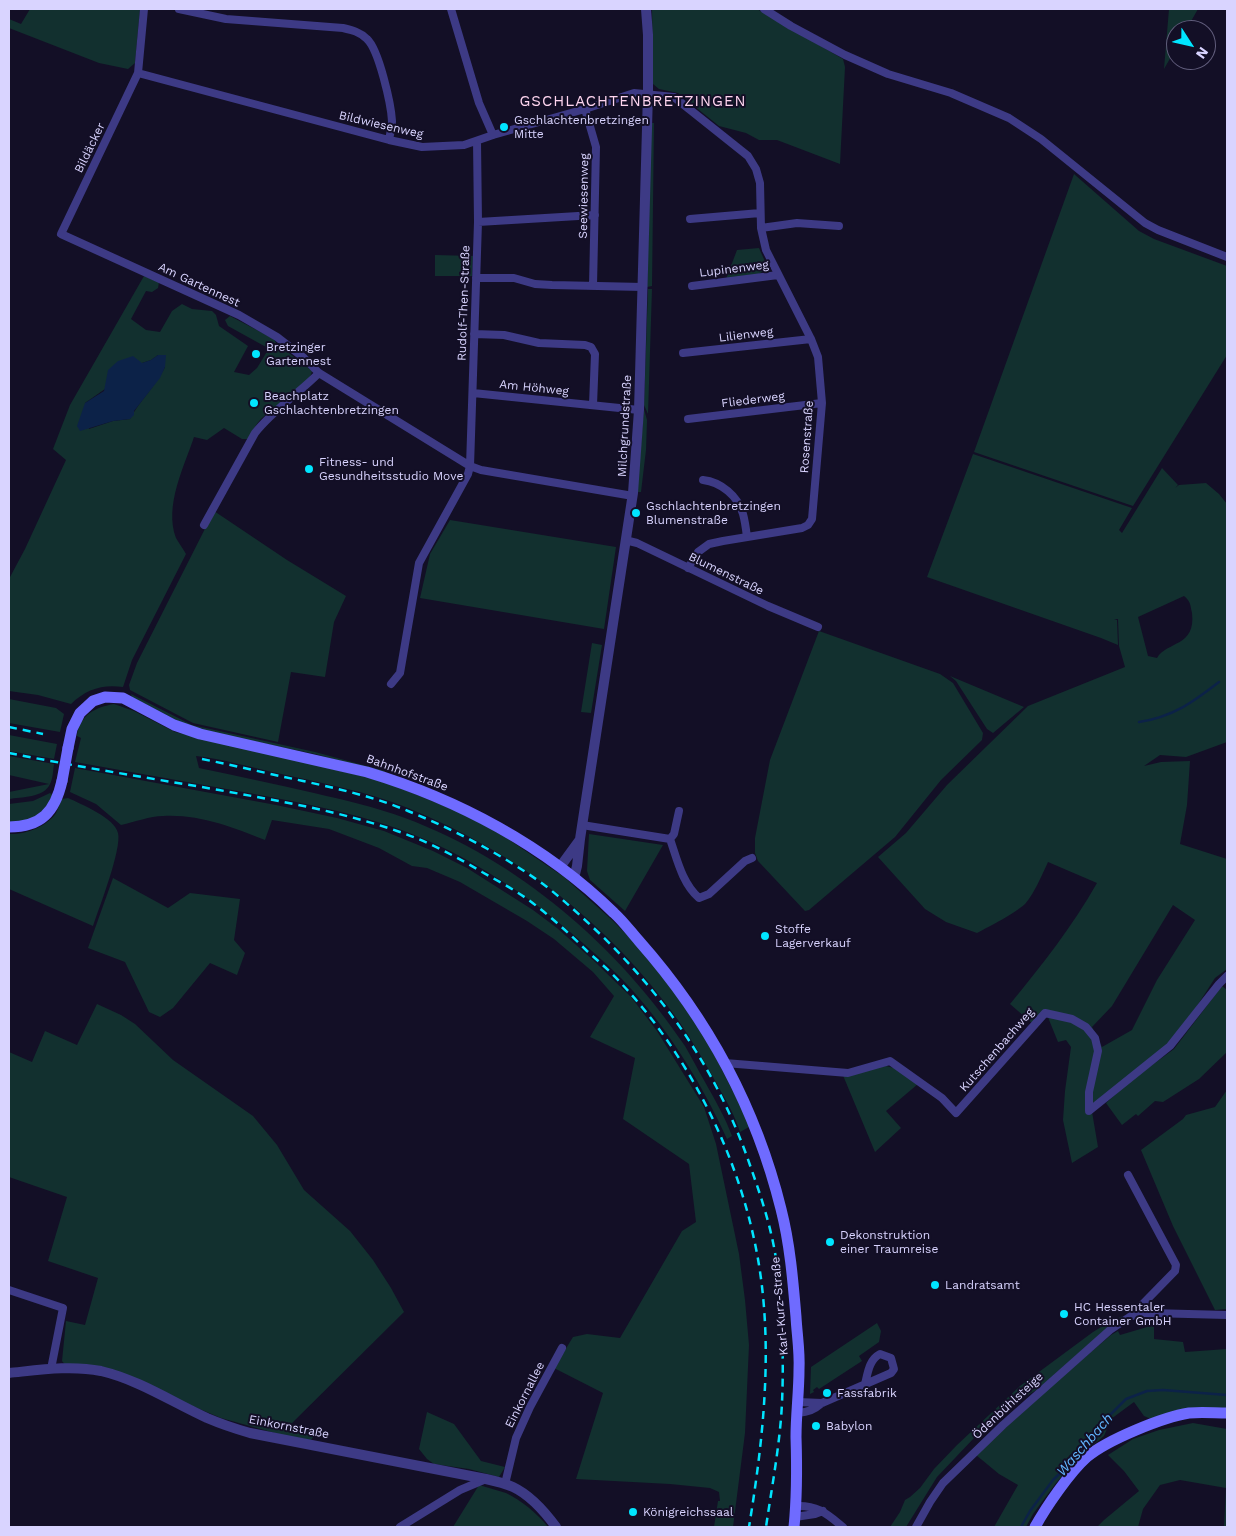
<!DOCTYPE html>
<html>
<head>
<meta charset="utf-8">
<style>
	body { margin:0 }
	#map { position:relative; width:1236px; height:1536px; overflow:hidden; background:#130f26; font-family:"Work Sans",sans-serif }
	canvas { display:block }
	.frame { position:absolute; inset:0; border:10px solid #d9d4ff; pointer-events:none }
	.north { position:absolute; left:1166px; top:20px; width:50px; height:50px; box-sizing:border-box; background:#130f26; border:1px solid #625e7d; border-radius:50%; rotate:125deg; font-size:14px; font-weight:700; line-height:20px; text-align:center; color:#d9d4ff }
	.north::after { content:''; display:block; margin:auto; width:18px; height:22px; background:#00e5ff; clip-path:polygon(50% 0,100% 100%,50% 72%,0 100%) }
</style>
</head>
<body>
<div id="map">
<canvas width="1236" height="1536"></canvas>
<div class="frame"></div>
<div class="north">N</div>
</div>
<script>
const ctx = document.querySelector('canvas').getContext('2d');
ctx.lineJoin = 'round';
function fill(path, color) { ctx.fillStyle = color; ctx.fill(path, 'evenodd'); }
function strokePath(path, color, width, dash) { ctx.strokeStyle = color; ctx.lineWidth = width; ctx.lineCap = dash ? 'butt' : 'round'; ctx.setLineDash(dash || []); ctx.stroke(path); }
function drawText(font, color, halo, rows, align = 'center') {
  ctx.font = font + ' "Work Sans",sans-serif'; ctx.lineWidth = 4; ctx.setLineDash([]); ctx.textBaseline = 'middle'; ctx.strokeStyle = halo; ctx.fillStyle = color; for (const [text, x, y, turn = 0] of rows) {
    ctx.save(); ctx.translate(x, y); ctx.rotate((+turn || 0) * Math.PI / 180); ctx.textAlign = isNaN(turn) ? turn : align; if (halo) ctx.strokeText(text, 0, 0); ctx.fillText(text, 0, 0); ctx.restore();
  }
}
const green = new Path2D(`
	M30,9H140L135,63L128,69L99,63L9,28V19L21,24Z
	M652,9H757L843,59L845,67L840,164L777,140H759L746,133L719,126L678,93L659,89L653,84Z
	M1169,9H1198L1186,30H1176V48L1164,69Z
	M651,123H654L652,286L647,287Z
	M1074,174L1139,231L1154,239L1227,266V355L1133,506L974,452Z
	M759,248L767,266C759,280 740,278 726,279L737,250Z
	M435,255L473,256L472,276H435Z
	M144,276L159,282L158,288L152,292L146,291L131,319L146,330L160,332L172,311L182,304L192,309L212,311L216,315L219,326L248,346L234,372L249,375L257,368L268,350L266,347L228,326L225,320L230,316L274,339L281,353L285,350L312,371C310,387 273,407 261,419C256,424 252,432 248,439H242L224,428L207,440L194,437C184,467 164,506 176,538C179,543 183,549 186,554L132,660L123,687C103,684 86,689 71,704L38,695L9,691V579L25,549L66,460L53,449L70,405ZM158,355L165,367C156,386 139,401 130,419L113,421L89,429L85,403L142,363L151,360Z
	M648,289H652L648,414L644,405Z
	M644,409L647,420L646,450L641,492H637Z
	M973,454L1132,508L1119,530L1122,533L1162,468L1178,485L1175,488L1179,485L1206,483L1219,494L1227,504V742L1186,757L1160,755L1144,766L1161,762L1190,761L1187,805L1180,844L1227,859V969L1215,978L1170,1048L1091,1106L1098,1147L1072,1163L1063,1120L1065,1091L1071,1047L1066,1040L1058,1042L1045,1010L1033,1024L1010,1004C1042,965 1072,927 1097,883L1048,862C1043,873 1033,896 1025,904C1014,914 990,926 977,933L946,922L925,909L878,857L906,833L947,785L1028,706L1125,667L1119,646L1118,619H1114L1117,620L1118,645L1101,638L927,577ZM1184,596C1191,602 1190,604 1192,613C1196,647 1167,641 1157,658L1148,656L1138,617ZM1173,905L1195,920L1157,980L1132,1030L1102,1047L1092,1027L1112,1006Z
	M214,511L287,560L346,596L334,622L325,677L291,672L278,742L193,723L130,690L129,685L137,663Z
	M450,520L616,547L604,629L420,598L430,554Z
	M819,631L940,674L953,683L983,733L982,740L941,780L895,837L809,910L805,911L758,861L755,853V838L770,760Z
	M592,643L602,645L591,713L581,712Z
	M950,676L1024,707L993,733L987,729L956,681Z
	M131,694L192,725L315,752L385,771L384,773L315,754L204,731L178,721L132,697Z
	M9,699L56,708L64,714L60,732L9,723Z
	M114,704L134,711L175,732L383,781L466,815L505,837L564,877L612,920L639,947L668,982L706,1039L751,1126L740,1132C735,1116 727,1102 719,1088C706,1064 693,1042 678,1020C609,923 518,853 408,808C366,791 321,783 277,773C250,767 222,759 196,756L199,768C237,776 276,784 314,793C344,800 375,807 405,818C518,860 618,946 685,1046C692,1058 698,1070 705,1082C715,1100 725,1117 732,1136L727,1139C703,1086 672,1035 633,991C618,974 601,959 584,944C530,896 468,854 399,829C345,810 288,800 232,790C180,781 127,771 75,762L81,738L77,736C79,715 96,707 114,704Z
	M9,735L57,744L54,759L9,751Z
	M9,756L54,764C53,770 53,779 50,784C44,798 21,797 9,799V792L49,784L9,775Z
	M75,768L276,805L337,818L384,831L433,851L467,868L533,910L557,928L593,960L631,997L657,1031L704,1107L716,1144L739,1254L745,1300L749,1345L745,1433L733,1527H714L718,1501H720L719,1492L710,1488L670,1484L576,1479L603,1393L554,1368L573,1337L587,1334L620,1338L682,1231L696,1222L689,1164L623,1119L635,1058L590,1037L614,996L593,972L554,939L527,921L460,882L427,868L412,866L379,848L329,829L272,820L265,840C232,827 199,814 163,816C150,816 135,822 121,825L96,804L70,792Z
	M50,793L54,796C38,818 35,819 9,824V804L33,801Z
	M68,798C81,804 115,818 118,833C122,849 99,908 93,926L9,889V834C24,835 47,827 56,813C58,809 60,803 62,799Z
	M589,834L663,845L625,911L590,880L587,871Z
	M113,878L168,908L190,893L240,899L234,940L245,953L237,975L210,963L173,1008L160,1017L149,1012L125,962L88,948Z
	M1222,986L1227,990V1052L1199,1079L1163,1102L1155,1101L1138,1116L1136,1114L1122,1125L1106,1103L1129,1082L1174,1049Z
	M97,1004L121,1015L135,1024L173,1060L253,1116L277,1145L304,1190L350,1231L373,1260L391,1288L404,1312L285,1430L314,1436L311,1440L282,1435L221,1418L190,1405L142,1381L67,1367L62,1361L66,1321L85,1325L98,1278L48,1261L67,1197L9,1177V1052L32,1062L45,1031L77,1045Z
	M886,1066L894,1068L918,1084L886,1111L901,1128L875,1152L842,1073Z
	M1227,1090V1309L1215,1310L1173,1226L1141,1150L1183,1119L1186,1115L1215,1107Z
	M1123,1316L1107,1328L1038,1389L1013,1404L974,1438L937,1477L906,1527H890L900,1512L905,1500L910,1497L920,1488L934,1469L957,1445L1020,1386L1093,1332L1111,1321Z
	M877,1323L881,1331L879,1342L859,1356L862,1361L819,1389L817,1387L813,1390L814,1392L810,1394L811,1367Z
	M1154,1325V1339L1183,1342L1185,1352L1227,1349V1411L1151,1419L1144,1416L1134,1402L1111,1419L1104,1436L1080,1456L1056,1483L1033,1514L1026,1527H994L1018,1485L999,1474L976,1455L1051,1386L1111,1335L1118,1331L1120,1335Z
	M427,1412L454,1424L481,1461L505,1467L499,1477L469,1469L434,1464L427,1459L419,1449Z
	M1193,1423L1227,1429V1527H1224L1226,1488L1180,1480L1160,1485L1143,1509L1138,1527H1097L1104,1520L1139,1491L1124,1471L1108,1455L1133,1439L1159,1430Z
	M479,1485C488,1488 497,1490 506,1493C521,1500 538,1514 548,1527H453Z`);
const water = new Path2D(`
	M158,355H166L165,367L160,378L134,411V415L130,419L113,421L80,431L77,426L85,403L104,391L108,370L118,361L133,356L142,363L151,360Z`);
const stream = new Path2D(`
	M1139,722C1173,717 1193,702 1219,682
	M1021,1527L1030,1511L1053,1480L1079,1455L1099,1426L1126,1399L1147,1391L1163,1390L1227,1395`);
const minor = new Path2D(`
	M144,9L138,73L61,234L239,315L277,337L304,358L319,373L470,466L481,470L633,496
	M179,9L226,19L343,28C352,30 360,32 367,39C379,50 391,104 392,121C392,127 390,134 389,140
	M451,9L479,103L493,135
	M764,9L791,26L845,55L888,74L951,93L1009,118L1041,139L1145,223L1158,230L1227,257
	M138,73L389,140L422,147L464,145L493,135L585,109L634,93L674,97L748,156L756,169L760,183L761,228L766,250L811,339L818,357L822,403L812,519L808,525L802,528L723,541L709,544L698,552L688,568
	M585,109L596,147L593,286
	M690,219L760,213
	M478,222L595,215
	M761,228L797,223L839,226
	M476,278H514L535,284L552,285L643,287
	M692,286L778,275
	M474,334L504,335L539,343L585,345L591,347L595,354L593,405
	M683,353L811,339
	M473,393L639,410
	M688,419L822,403
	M703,480C721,482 738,496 743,514C745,521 746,529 747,537
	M204,525L255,433C273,410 298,394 319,373
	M625,540L637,543L768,606L818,627
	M391,684L400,673L419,563L468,474L470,466L478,222L477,141
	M582,825L670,839C677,859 682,883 699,898L709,894L745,861L752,858
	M670,839L674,834L679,811
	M725,1063L848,1073L890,1061L942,1098L956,1113L1045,1013L1072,1019L1086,1027L1095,1038L1098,1051L1089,1092V1111L1170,1046L1219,984L1227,976
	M1128,1175L1176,1265L1175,1271L1131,1316
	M9,1290L63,1308L51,1369
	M798,1402L822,1403
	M798,1413C808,1412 814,1410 822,1403L891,1373L894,1369L891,1358L880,1354C869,1360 868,1372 865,1384
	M505,1484L516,1438L530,1407L562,1348
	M796,1506C818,1505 827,1514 843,1527
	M795,1517L815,1514L823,1511
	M400,1527L460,1490L486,1479
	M916,1527L930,1502L943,1483L1003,1425L1110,1330L1131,1316L1150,1313L1227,1315`);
const tertiary = new Path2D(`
	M560,867L579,841
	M574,878L577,866L580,839L633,493L639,410L648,93V35L646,9
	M9,1373C39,1370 71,1365 101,1371C139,1380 172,1402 207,1418C221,1424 236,1429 250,1433L486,1479C495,1481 504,1483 513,1487C530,1495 545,1512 556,1527`);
const secondary = new Path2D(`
	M68,748L72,729L80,713L93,701L105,697L123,698L174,725L200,734L367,772C457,799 546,846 614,913C623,921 631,932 639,941C708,1019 756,1108 781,1209C790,1244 793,1281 796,1317C797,1335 800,1352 799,1370C799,1392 796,1414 796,1437C797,1467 797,1497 794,1527
	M9,827C41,827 55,812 62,781
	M1035,1527C1046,1507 1070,1472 1087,1457C1107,1440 1163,1417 1189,1413C1201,1412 1215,1413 1227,1413`);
const rail = new Path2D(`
	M9,727L43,734
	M9,753C79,767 149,778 219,790C279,801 339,811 397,831C427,841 455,856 482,872C498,881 515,890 530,901C550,916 569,933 587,951C598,961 609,970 619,981C691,1057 742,1161 759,1265C773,1352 763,1441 749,1527
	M202,759C236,766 270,774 303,781C339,789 375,797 408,811C457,831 505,856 547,887C566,902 583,918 600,934C671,1003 721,1078 752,1171C763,1202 773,1234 777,1266C782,1312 784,1357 782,1403C780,1444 772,1486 766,1527`);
const secondaryBridge = new Path2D(`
	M62,781L68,748`);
const markers = [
	[504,127,5,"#00e5ff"],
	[256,354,5,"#00e5ff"],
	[254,403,5,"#00e5ff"],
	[309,469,5,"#00e5ff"],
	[636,513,5,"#00e5ff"],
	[765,936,5,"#00e5ff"],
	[830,1242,5,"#00e5ff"],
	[935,1285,5,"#00e5ff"],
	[1064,1314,5,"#00e5ff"],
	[827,1393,5,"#00e5ff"],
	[816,1426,5,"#00e5ff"],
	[633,1512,5,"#00e5ff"]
];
const poiNames = [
	["Gschlachtenbretzingen",514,120],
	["Mitte",514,134],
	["Bretzinger",266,347],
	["Gartennest",266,361],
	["Beachplatz",264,396],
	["Gschlachtenbretzingen",264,410],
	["Fitness- und",319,462],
	["Gesundheitsstudio Move",319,476],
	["Gschlachtenbretzingen",646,506],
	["Blumenstraße",646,520],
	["Stoffe",775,929],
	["Lagerverkauf",775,943],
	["Dekonstruktion",840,1235],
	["einer Traumreise",840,1249],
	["Landratsamt",945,1285],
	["HC Hessentaler",1074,1307],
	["Container GmbH",1074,1321],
	["Fassfabrik",837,1393],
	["Babylon",826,1426],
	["Königreichssaal",643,1512]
];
const streetNames = [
	["Bildwiesenweg",381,125,13],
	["Bildäcker",90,148,-64],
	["Seewiesenweg",584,196,-89],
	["Lupinenweg",734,269,-7],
	["Am Gartennest",199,285,25],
	["Rudolf-Then-Straße",464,303,-88],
	["Lilienweg",746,335,-7],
	["Am Höhweg",534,388,6],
	["Fliederweg",753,400,-7],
	["Milchgrundstraße",625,426,-87],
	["Rosenstraße",807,437,-86],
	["Blumenstraße",726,574,26],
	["Bahnhofstraße",407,773,20],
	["Kutschenbachweg",997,1050,-49],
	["Karl-Kurz-Straße",780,1306,-95],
	["Einkornallee",525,1395,-63],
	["Ödenbühlsteige",1008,1406,-43],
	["Einkornstraße",289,1427,11]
];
const waterNames = [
	["Waschbach",1085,1445,-49]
];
const quarterNames = [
	["GSCHLACHTENBRETZINGEN",633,102]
];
fill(green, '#12302f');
fill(water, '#0c2248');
strokePath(stream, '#0c2248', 2.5);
strokePath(minor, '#3d3a85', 8);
strokePath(tertiary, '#3d3a85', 10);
strokePath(secondary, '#6f6bff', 11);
strokePath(rail, '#00e5ff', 2.5, [8, 6]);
strokePath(secondaryBridge, '#6f6bff', 11);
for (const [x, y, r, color] of markers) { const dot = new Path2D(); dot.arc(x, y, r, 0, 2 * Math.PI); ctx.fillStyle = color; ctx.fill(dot); strokePath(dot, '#130f26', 2); }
drawText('12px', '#d9d4ff', '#130f26', poiNames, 'left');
drawText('12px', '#d9d4ff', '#130f26', streetNames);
drawText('italic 14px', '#62b6ff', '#130f26', waterNames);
ctx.letterSpacing = '1px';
drawText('15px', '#ffd6f0', '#130f26', quarterNames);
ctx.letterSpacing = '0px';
</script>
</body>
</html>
